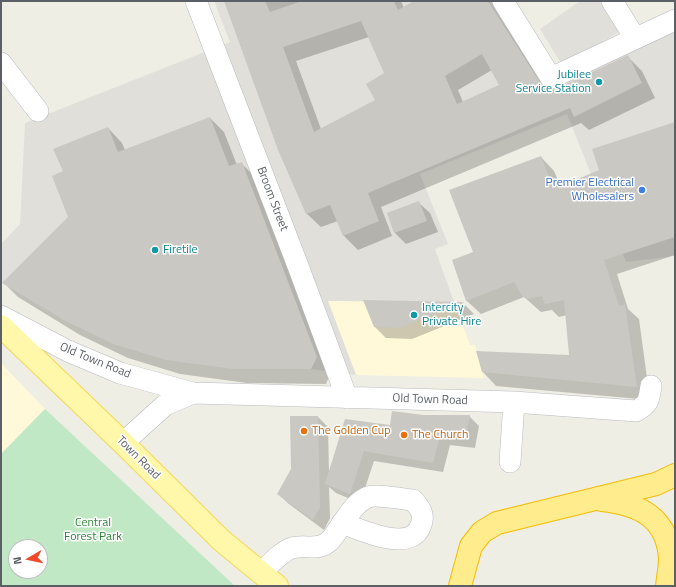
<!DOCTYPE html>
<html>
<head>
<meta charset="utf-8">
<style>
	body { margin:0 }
	#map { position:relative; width:676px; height:587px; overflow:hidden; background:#efeee5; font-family:"Titillium Web",sans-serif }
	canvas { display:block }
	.frame { position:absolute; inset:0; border:2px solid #5c6066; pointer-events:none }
	.north { position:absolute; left:8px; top:539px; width:40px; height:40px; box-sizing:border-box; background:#fff; border:1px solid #bebfc2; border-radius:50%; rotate:261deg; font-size:11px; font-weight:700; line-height:16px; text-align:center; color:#5c6066 }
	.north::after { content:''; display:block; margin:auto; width:14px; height:18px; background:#ef4b2b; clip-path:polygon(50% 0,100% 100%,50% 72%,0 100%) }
</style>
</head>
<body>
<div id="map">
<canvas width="676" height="587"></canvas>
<div class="frame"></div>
<div class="north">N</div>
</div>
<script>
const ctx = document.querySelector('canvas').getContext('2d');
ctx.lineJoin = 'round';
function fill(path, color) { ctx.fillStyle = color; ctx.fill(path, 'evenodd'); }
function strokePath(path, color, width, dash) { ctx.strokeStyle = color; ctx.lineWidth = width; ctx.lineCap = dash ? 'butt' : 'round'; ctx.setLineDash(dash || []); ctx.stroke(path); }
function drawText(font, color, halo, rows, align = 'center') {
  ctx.font = font + ' "Titillium Web",sans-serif'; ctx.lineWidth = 3; ctx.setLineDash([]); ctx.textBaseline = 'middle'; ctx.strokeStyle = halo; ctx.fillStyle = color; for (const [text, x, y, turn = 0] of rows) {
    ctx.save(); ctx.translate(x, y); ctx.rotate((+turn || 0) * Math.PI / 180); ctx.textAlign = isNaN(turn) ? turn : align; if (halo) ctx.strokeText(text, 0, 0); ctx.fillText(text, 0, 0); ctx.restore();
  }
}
const commercial = new Path2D(`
	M363,300L454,302L470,345H475L484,378L356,375L328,301Z
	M1,363L45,409L1,454Z`);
const industrial = new Path2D(`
	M214,1H489L535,72L542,88L675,25V256L626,262L567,114L420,174L448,244L435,249L454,302L328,301L356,375L310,369H232L165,360L113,344L65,321L1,282V244L20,224L25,123L230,42Z
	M580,1H603L621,31L562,65L540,29Z`);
const green = new Path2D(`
	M45,409L235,586H1V454ZM16,547H40V571H16Z`);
const shadow = new Path2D(`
	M225,1H401L404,8L416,1H493L492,2L549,91L556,90L628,57L642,71L655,98L589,130L581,123L381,207L392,236L358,250L344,236L338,221L321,227L306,213ZM369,37L386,74L376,101L321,129L296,61ZM492,70L500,85L463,102L458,90Z
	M210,118L224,132L237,165L242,164L256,178L331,372L326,384L247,383L180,374L128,358L80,335L18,297L4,283L69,217L64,171L108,128L122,143L125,150Z
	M675,123V255L617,274L628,309L639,319L650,400L496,386L483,372L570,356L567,315L559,317L552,310L541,312L524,297L481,314L467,301L453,261L475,253L541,157L554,171L561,187L600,171Z
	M418,202L430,213L438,232L406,244L395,233L388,213Z
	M365,301L463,303L474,314L412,339L386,338L375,327Z
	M424,416H469L479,426L475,448L450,445L443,472L374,461L360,503L336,493L329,487L330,518L324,530L289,504L278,494L292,470L318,417L328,427L329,472L391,426Z`);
const building = new Path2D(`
	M224,1H265L270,12L302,1H394L398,10L414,1H488L538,79L542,89L544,88L550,90L556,89L628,55L642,83L574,117L570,108L368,193L379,221L343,236L330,205L306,214L278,150ZM361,21L384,73L366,84L375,100L314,132L283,47ZM482,54L499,85L457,104L445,76Z
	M210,117L229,166L242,162L317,357L311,369H232L165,360L113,344L65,321L2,283L68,217L52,176L63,171L53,149L108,127L118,152Z
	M675,122V237L604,260L619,306L625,305L637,387L482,372L476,351L569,355L564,300L545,304L542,296L527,299L522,296L514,282L466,301L452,260L473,252L449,190L541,156L554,189L599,170L592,149Z
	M419,201L427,221L394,233L387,213Z
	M363,300L464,302L400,328L374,327Z
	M392,411L424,415H470L465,439L440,436L433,463L364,451L350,494L325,484L345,419L390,425Z
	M290,416H318L320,507L313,520L277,494L291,469Z`);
const minor = new Path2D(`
	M196,1L298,266L347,398
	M503,1L551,78L675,20
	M612,1L635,38
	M1,63L38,111
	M1,316L68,351L120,373L193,393L514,402L636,411C649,404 649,400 651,386
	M123,443L165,405L193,393
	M510,462L514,402
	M261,573C269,565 282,551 292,548C304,544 316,551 327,543C333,539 338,529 342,524C349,514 356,502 368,497C376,494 403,499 413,500C420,508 425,514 421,525C412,554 361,530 342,523`);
const major = new Path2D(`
	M1,326L123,443L221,540L277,586`);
const highway = new Path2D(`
	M602,500C639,504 667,517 670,558C670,567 668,577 667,586
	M460,586L471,546L482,532L497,523L656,484L675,475`);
const markers = [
	[599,82,4,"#0f9aa8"],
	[642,190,4,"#3f7fe0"],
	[155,250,4,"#0f9aa8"],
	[414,315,4,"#0f9aa8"],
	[304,431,4,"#e8710a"],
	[404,435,4,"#e8710a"]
];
const cultureNames = [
	["Jubilee",591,75,"right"],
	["Service Station",591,89,"right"],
	["Firetile",163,250],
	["Intercity",422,308],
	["Private Hire",422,322]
];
const shopNames = [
	["Premier Electrical",634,183],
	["Wholesalers",634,197]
];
const streetNames = [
	["Broom Street",272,199,69],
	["Old Town Road",95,361,22],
	["Old Town Road",430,400,2],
	["Town Road",138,458,45]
];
const foodNames = [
	["The Golden Cup",312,431],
	["The Church",412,435]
];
const parkNames = [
	["Central",93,523],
	["Forest Park",93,537]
];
fill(commercial, '#fff9da');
fill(industrial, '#e0dfd9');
fill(green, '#c0e8c4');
fill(shadow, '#0003');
fill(building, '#cac8c2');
strokePath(minor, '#b7babf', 22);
strokePath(major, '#f6d757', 24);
strokePath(highway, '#f4bc00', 24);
strokePath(minor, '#fff', 21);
strokePath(major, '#fff8aa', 22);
strokePath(highway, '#ffec8c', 22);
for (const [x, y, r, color] of markers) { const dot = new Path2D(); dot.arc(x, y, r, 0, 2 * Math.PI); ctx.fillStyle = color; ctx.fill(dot); strokePath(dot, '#fff', 1.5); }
drawText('12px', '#0d838f', '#fff', cultureNames, 'left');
drawText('12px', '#366cbe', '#fff', shopNames, 'right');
drawText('12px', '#5c6066', '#fff', streetNames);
drawText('12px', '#c56008', '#fff', foodNames, 'left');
drawText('12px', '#30813b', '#fff', parkNames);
</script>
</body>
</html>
